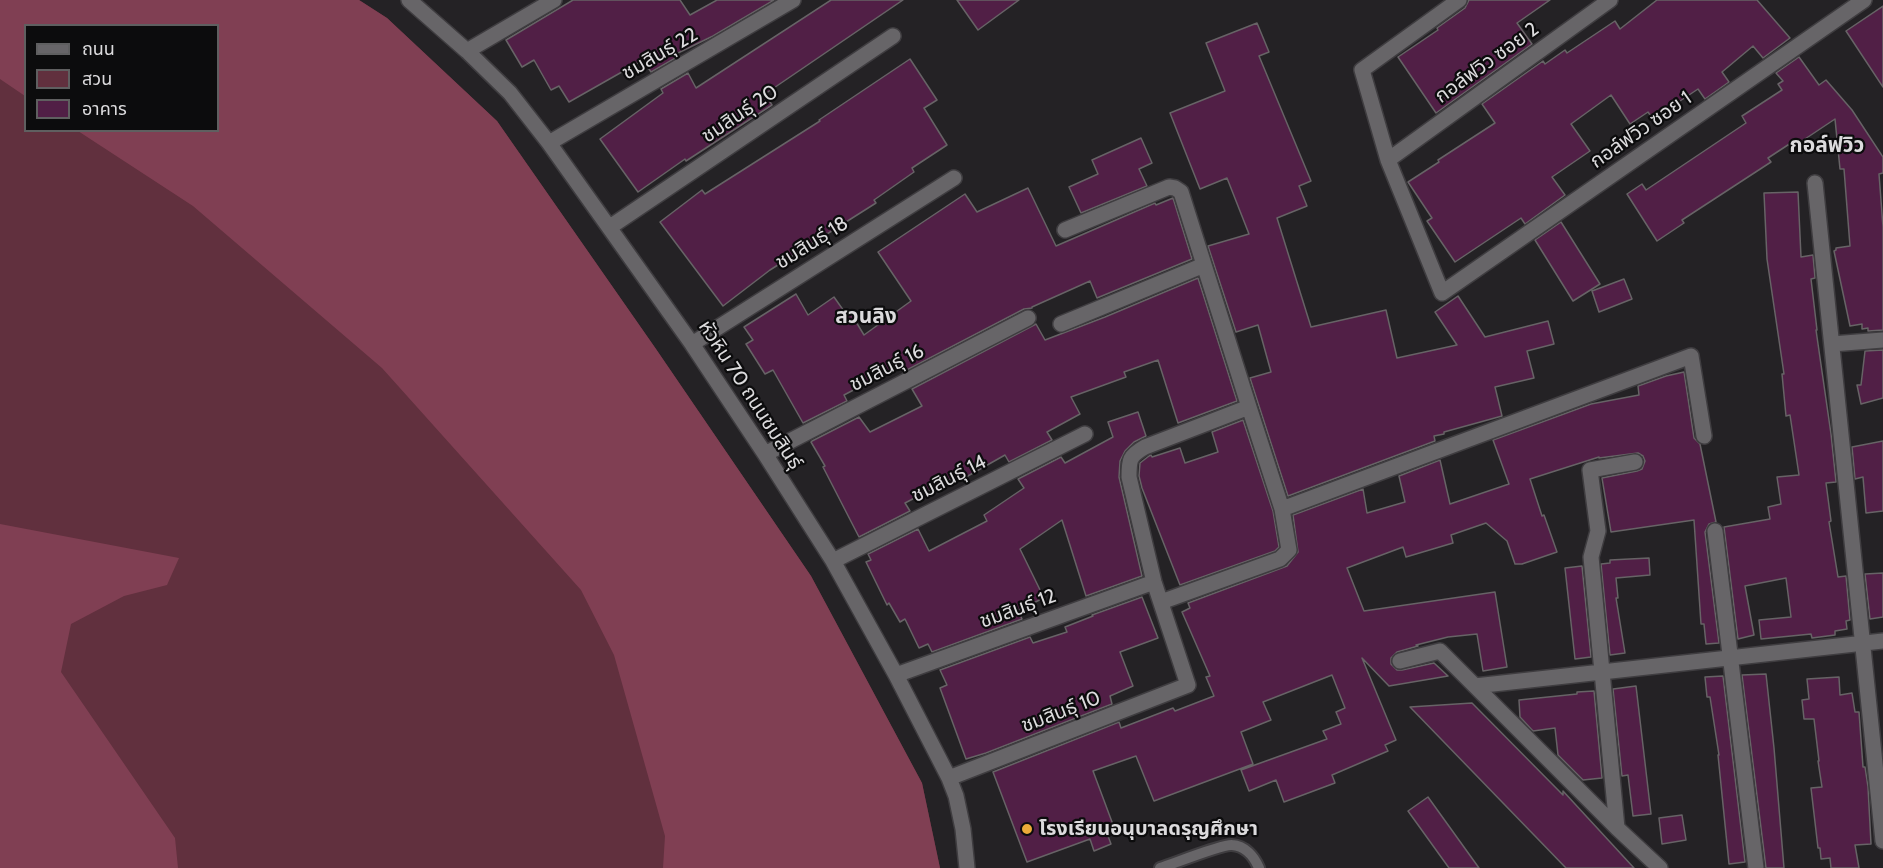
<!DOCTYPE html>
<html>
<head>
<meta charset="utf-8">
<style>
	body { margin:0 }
	#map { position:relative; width:1883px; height:868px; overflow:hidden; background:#242225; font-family:Cabin,"Noto Sans Thai",sans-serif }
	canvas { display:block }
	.legend { position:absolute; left:24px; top:24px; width:195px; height:108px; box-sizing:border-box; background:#0c0c0d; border:2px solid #5f5f60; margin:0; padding:8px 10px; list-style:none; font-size:18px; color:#dcdbdd }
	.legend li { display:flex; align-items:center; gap:12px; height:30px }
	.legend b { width:30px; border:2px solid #5f5f60 }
</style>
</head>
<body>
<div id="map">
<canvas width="1883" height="868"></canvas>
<ul class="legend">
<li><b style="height:8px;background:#676568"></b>ถนน</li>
<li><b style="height:16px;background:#61303e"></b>สวน</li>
<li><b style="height:16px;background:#511f46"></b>อาคาร</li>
</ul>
</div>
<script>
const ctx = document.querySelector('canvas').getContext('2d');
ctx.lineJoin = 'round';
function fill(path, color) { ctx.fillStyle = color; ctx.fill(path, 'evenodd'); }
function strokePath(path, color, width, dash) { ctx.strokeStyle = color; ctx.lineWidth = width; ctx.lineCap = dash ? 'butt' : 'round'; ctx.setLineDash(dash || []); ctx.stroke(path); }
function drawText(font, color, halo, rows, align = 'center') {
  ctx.font = font + ' Cabin,"Noto Sans Thai",sans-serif'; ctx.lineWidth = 4.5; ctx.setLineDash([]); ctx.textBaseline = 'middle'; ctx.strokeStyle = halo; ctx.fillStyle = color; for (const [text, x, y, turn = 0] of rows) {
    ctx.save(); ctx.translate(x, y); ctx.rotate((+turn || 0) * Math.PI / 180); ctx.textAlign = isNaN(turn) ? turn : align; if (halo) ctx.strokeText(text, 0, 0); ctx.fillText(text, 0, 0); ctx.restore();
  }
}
const green = new Path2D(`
	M0,0H359L387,18L497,121L656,349L811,576L922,783L940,868H0ZM26,26H218V130H26Z`);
const forest = new Path2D(`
	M0,0H359L387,18L497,121L656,349L811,576L922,783L940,868H663L665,836L614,655L581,590L382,368L193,206L78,131L218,130V26H26L25,96L0,79Z
	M0,524L179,558L167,585L124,596L71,624L61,672L175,838L178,868H0Z`);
const building = new Path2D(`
	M573,0H680L690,15L717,0H774L713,36L678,53L679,56L651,72L643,60L569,102L559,86L551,90L534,60L522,67L506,40Z
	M831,0H903L765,94L772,105L686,161L685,159L638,192L600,139L663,93L661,89L688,73L696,88Z
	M957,0H1019L978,30Z
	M1469,0H1550L1517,23L1532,44L1436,113L1398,57L1438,30L1437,28L1465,8Z
	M1657,0H1757L1790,38L1763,58L1753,46L1722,72L1729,82L1705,99L1698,89L1653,119L1648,112L1630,124L1611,95L1571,124L1590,151L1552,177L1565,195L1525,224L1521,218L1455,262L1427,221L1432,218L1408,182L1439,162L1438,160L1495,123L1482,104L1543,61L1545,64L1565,50L1567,53L1615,21L1620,29Z
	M1883,6V87L1846,31Z
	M1257,23L1269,52L1259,56L1311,181L1299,186L1307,206L1277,218L1311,327L1386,310L1397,358L1457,345L1435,312L1458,296L1485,337L1548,321L1554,344L1527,351L1534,378L1495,387L1502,416L1444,432V434L1434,436L1435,441L1288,496L1250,378L1271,372L1258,325L1236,332L1208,246L1249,234L1227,178L1200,189L1170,113L1225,91L1206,43Z
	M1799,57L1819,85L1826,80L1852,110L1883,157V173L1879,174L1883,227V330L1868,331V328L1862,329V324L1850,326L1834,251L1836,250V248L1850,246L1844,169H1840L1835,119L1799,143L1797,139L1768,158L1771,162L1682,220L1684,223L1657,241L1627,194L1642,184L1646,190L1746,123L1742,116L1782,90L1778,84L1783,81L1776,73Z
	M910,59L937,100L924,108L947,145L912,168L914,172L874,200L876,203L770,270L723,306L660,222L702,190L705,194L820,121L819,120Z
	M1141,138L1152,163L1139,169L1147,186L1081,213L1069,187L1098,174L1092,160Z
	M1028,188L1056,246L1155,203L1156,205L1173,198L1192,259L1097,298L1090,281L1032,307V308L1024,309L903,372L899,366L844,395L847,401L803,423L773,370L765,374L746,344L753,340L744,327L796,294L808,315L834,297L846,314L850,312L864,335L911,301L878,252L965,194L977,212Z
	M1798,192L1801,257L1813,255L1815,278L1811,279L1817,330H1816L1831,434L1836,482L1826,483L1831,521L1829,522L1838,577L1846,576L1850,620L1846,621L1847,629L1835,631V635L1812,638L1811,634L1761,639L1759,620L1791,617L1786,578L1745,586L1754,635L1738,639L1724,527L1770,519L1768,507L1781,504L1777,477L1799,475L1790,415L1786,416L1782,374H1784L1767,259L1764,193Z
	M1561,222L1600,284L1573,301L1535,240Z
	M1198,278L1237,401L1178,423L1158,360L1124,372L1126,377L1071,397L1080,414L1047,432L1052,440L1009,462L1005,455L959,481L957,476L905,503L910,511L859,537L823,467L825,466L811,442L812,441L859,417L870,432L922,406L912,389L1036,324L1045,340L1105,317Z
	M1624,279L1632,299L1599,312L1592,291Z
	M1883,350V398L1861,404L1857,385H1861L1865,351Z
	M1684,372L1694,438L1700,444L1716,522L1709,524L1705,532L1719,643L1706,644L1704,624H1701L1694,520L1611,532L1602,478L1637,471L1642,469L1645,461L1643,456L1638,453L1599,458V457L1530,479L1542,516L1544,515L1557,552L1522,564H1515L1507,541L1486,523L1451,535L1453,543L1406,557L1403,547L1347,568L1364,611L1495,592L1507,667L1483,671L1477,634L1448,637L1416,645L1418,646L1397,652L1391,658V664L1397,670H1402L1434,663L1448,676L1389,686L1362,658L1396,740L1385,745L1388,751L1332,775L1335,783L1284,802L1276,780L1249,791L1241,770L1327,739L1323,731L1341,724L1336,712L1345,708L1332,675L1263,702L1271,720L1241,732L1253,764L1154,801L1136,756L1093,771L1115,830L1108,836L1111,844L1094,851L1090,839L1027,862L993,772L1119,722L1121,728L1173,708L1175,711L1214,696L1206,677L1210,676L1182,612L1190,608L1188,603L1287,566L1298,552L1293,515L1363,489L1367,513L1405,502L1399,476L1440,460L1450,504L1509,484L1493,440L1591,404L1639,395L1638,386L1666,376Z
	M1138,412L1146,436L1134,442L1125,451L1120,461L1119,477L1142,576L1086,596L1062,520L1020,549L1044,598L1018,610L1022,619L932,652L928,644L919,648L905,619L900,622L889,603L887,605L866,562L871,560L868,554L918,529L929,551L987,521L984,515L1024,488L1018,479L1061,457L1065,463L1113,437L1108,422Z
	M1243,420L1273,511L1279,547L1275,551L1180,585L1142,488L1139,476L1140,463L1149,456L1151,455L1152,457L1180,448L1185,463L1218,452L1212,432Z
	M1883,441V511L1866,513L1863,477L1855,479L1852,447Z
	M1649,558L1650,575L1616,578L1618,598H1616L1625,653L1610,655L1601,564L1610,563V560Z
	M1582,566L1591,657L1575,659L1565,568Z
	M1883,573V617L1870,619L1865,574Z
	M1142,597L1158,638L1120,652L1133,686L1110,696L1112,704L986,753L966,759L940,688L947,685L940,670L1030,637L1033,643L1067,632L1065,627L1093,616L1092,615Z
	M1766,674L1774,748L1784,868H1766L1742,675Z
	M1723,676L1745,862L1729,864L1718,755H1719L1710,697H1707L1705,677Z
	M1839,677L1840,695L1852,693L1855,712H1859L1863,767H1865L1868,787L1871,844L1855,845L1859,868H1831L1830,858L1821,859L1820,848H1818L1811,788L1822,787L1818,761H1819L1814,719H1804L1802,700L1809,699L1807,679Z
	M1636,686L1651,814L1633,816L1628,775L1622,776L1613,689Z
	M1594,691L1602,778L1583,780L1558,755L1555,728L1533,731L1520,717L1519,700L1577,694V692Z
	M1472,703L1563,795V791L1634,868H1566L1410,707Z
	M1428,797L1479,868H1449L1408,811Z
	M1682,815L1686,840L1662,844L1659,818Z`);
const service = new Path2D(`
	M1160,868C1173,864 1222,844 1232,845C1245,846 1254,856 1259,868`);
const minor = new Path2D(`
	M409,0L467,51L510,93L549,143L692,344L765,454L833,561L896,675L949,778L956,796L963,829L967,868
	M1459,0L1362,70L1388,160L1442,293L1864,0
	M467,51L554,0
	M549,143L793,0
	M1388,160L1610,0
	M1815,183L1883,841
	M610,227L893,36
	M1061,324L1204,265
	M692,344L954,178
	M1832,344L1883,340
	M765,454L1028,318
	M1282,509L1691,356L1704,436
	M1715,531L1756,868
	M833,561L1085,434
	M1161,602L1280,559L1289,550L1282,509L1249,407
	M1400,661L1440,651L1617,828L1660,868
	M896,675L1154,582
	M1475,686L1883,641
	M949,778L1188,685L1154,582L1129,477C1129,460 1129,456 1145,447L1249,407L1181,192L1175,188L1169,187L1065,230
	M1617,828L1591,557L1598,531L1590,470L1635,462`);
const markers = [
	[1027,829,6,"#ebaa39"]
];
const streetNames = [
	["ชมสินธุ์ 22",660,54,-30],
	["กอล์ฟวิว ซอย 2",1487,63,-36],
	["ชมสินธุ์ 20",740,114,-34],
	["กอล์ฟวิว ซอย 1",1641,130,-35],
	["ชมสินธุ์ 18",812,243,-32],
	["ชมสินธุ์ 16",887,368,-27],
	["หัวหิน 70 ถนนชมสินธุ์",750,395,57],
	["ชมสินธุ์ 14",949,479,-27],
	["ชมสินธุ์ 12",1018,609,-20],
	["ชมสินธุ์ 10",1061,712,-21]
];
const poiNames = [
	["โรงเรียนอนุบาลดรุญศึกษา",1039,829]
];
const neighbourhoodNames = [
	["กอล์ฟวิว",1827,146],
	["สวนลิง",866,317]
];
fill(green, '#61303e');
fill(forest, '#803f53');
fill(building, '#511f46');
strokePath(building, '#676366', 1.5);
strokePath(service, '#3f3d40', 14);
strokePath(minor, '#3f3d40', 18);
strokePath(service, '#676568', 10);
strokePath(minor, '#676568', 15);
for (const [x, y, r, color] of markers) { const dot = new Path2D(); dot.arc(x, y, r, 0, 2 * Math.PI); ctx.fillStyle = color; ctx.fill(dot); strokePath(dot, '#0c0c0d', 2); }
drawText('20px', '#dcdbdd', '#0c0c0d', streetNames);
drawText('bold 20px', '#dcdbdd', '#0c0c0d', poiNames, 'left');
drawText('bold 21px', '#dcdbdd', '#0c0c0d', neighbourhoodNames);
</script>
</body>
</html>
